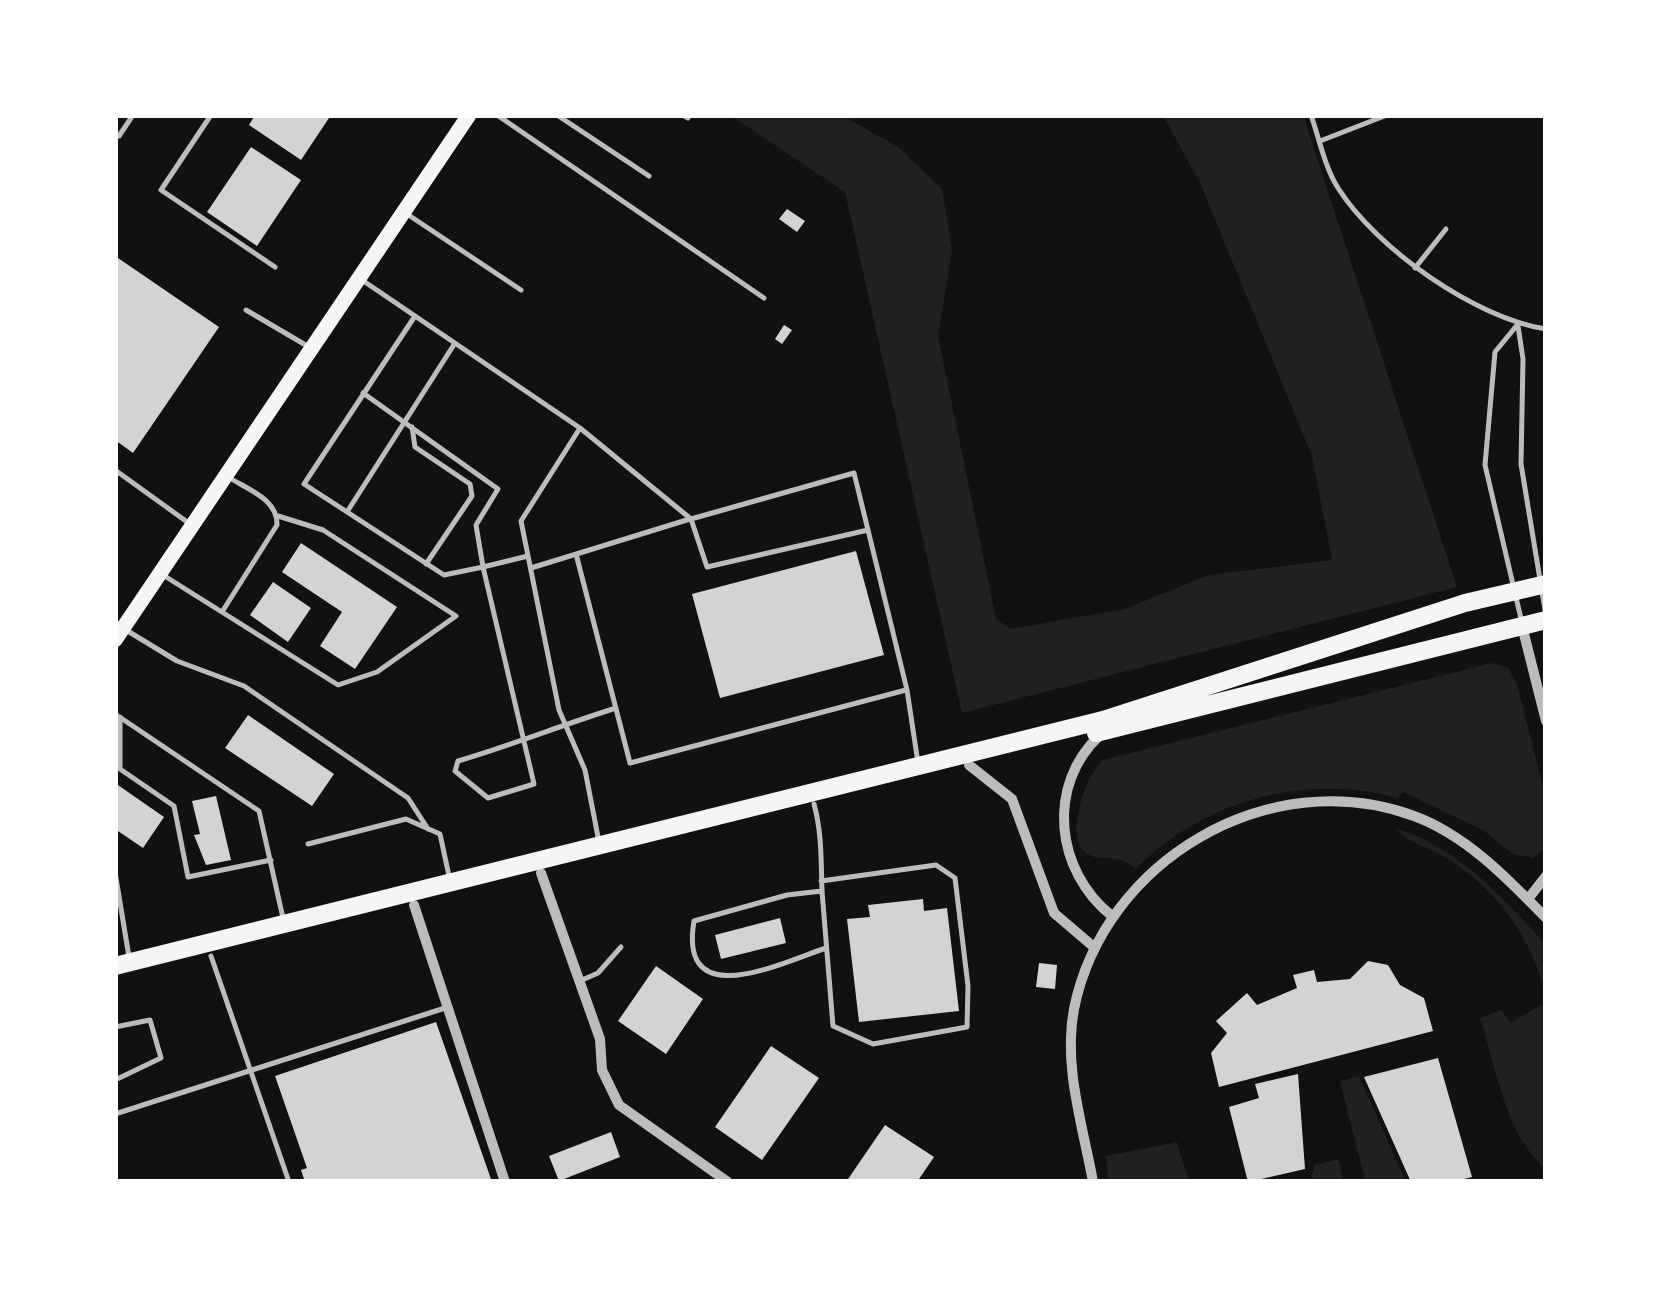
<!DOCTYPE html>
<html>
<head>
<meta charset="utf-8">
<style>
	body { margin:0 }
	#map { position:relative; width:1661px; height:1297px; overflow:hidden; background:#111; font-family:"Alegreya Sans",sans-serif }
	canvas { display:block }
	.frame { position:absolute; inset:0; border:118px solid #fff; pointer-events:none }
</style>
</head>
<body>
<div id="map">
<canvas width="1661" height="1297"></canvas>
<div class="frame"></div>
</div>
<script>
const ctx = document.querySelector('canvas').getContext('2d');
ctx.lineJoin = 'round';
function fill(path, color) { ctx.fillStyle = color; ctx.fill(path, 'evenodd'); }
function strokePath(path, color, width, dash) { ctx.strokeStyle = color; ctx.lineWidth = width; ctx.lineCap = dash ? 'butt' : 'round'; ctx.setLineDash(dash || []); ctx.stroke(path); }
const green = new Path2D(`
	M730,115H841L898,147L942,189L952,250L938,336L996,619L1010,629L1125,609L1209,575L1332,560L1312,456L1201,185L1163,115H1303L1457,587L962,713L845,192Z
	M1492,663L1508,668L1517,684L1546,799V848L1533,858L1513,854L1483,830L1403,792L1398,798C1306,773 1203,800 1136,869C1117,851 1101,864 1086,853C1064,836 1086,774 1103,760Z
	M1395,828C1459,848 1503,897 1546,945V994C1531,936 1494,885 1441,855C1425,846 1408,843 1395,828Z
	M1546,1002V1169C1505,1135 1496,1067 1480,1018L1502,1010L1510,1023Z
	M1359,1076L1406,1182L1365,1180L1340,1081Z
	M1177,1142L1189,1182H1108L1106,1156Z
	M1338,1159L1344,1182H1310L1315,1165Z`);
const building = new Path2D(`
	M255,115H331L301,160L249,125Z
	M251,147L301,180L257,246L207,212Z
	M787,209L805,221L797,232L779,219Z
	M115,256L219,327L133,453L115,440Z
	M784,325L792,330L782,344L775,339Z
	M301,543L397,607L355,669L320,646L342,612L282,572Z
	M856,551L884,655L720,698L692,594Z
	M273,582L311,608L288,642L250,615Z
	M248,715L334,774L312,806L225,748Z
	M115,783L164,817L143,848L115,829Z
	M216,796L231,860L206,865L194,835L200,834L192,801Z
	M923,899L924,911L947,908L959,1011L859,1022L847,919L870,917L868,905Z
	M780,918L786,943L721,959L715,935Z
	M1368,961L1388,965L1400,985L1424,998L1433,1031L1219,1087L1211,1053L1227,1033L1216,1021L1247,993L1257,1005L1297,988L1293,975L1314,970L1317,982L1350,979Z
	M1039,963L1057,965L1055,989L1036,987Z
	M656,966L703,999L666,1054L618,1021Z
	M436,1022L492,1182H305L301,1170L307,1168L275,1076Z
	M771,1046L819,1078L762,1160L715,1127Z
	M1438,1058L1472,1177L1453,1182H1411L1364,1077Z
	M1298,1074L1305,1169L1248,1182L1229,1107L1259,1098L1255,1084Z
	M885,1125L934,1157L917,1182H846Z
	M611,1132L620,1157L559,1181L549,1156Z`);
const service = new Path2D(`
	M211,115L161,190L275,267
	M497,115L764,298
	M557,115L649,176
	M683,115L688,118
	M1311,115C1319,138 1325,168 1338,188C1377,249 1475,318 1546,329
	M115,134L119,136L133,115
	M1320,141L1387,115
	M407,214L521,290
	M1415,268L1446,229
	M362,280L580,428L691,519
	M246,310L309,347
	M1518,324L1495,352L1485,465L1522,623
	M1518,326L1523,359L1521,464L1546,616
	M363,393L498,489L476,525L483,567L444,575L304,484L415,316
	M412,427L415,447L470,484L472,496L426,564
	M580,428L521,521L559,710L585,770L599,842
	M115,470L190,524
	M347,512L455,343
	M868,530L854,473L691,519L707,567L868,530L907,690L918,763
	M576,554L630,763L906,690
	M528,556L483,567L534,784L488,798L455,771L458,761C512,745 562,725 616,708
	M531,568L690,519
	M163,575L338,685L377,672L456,616L323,530L278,516
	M222,612L277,525C278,499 247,489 228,477
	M126,630L177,661L244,686L408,798L428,829
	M115,714L259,811L283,918
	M120,717V769L174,806L188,877L271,860
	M814,804C822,833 821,862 822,891L833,1026L873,1044L967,1027L968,986L955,878L936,865L821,881
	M308,844L406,819L440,834L449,876
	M115,872L129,957
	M822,891L787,895L694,921C678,1015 783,962 826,948
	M211,956L289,1182
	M582,980L598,973L621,947
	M115,1027L150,1020L161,1058L115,1080
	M115,1114L445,1008`);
const minor = new Path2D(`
	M1522,626L1546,721
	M1100,735C1046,785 1055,871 1112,916
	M969,765L1012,799L1054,913L1095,948
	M541,873L600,1039L602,1070L619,1105L728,1182
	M1528,899L1546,876
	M414,905L505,1182
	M1093,1182C1083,1126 1063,1067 1074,1009C1104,860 1269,763 1414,816C1466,835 1508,879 1546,918`);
const secondary = new Path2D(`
	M115,640L469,115`);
const primary = new Path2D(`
	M1096,733L1546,620
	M115,966L1103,720L1465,603L1546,584`);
fill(green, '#202020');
fill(building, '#d3d3d3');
strokePath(service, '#bcbcbc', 5);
strokePath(minor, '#bcbcbc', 10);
strokePath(secondary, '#f5f5f5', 15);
strokePath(primary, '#f5f5f5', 18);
</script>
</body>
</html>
